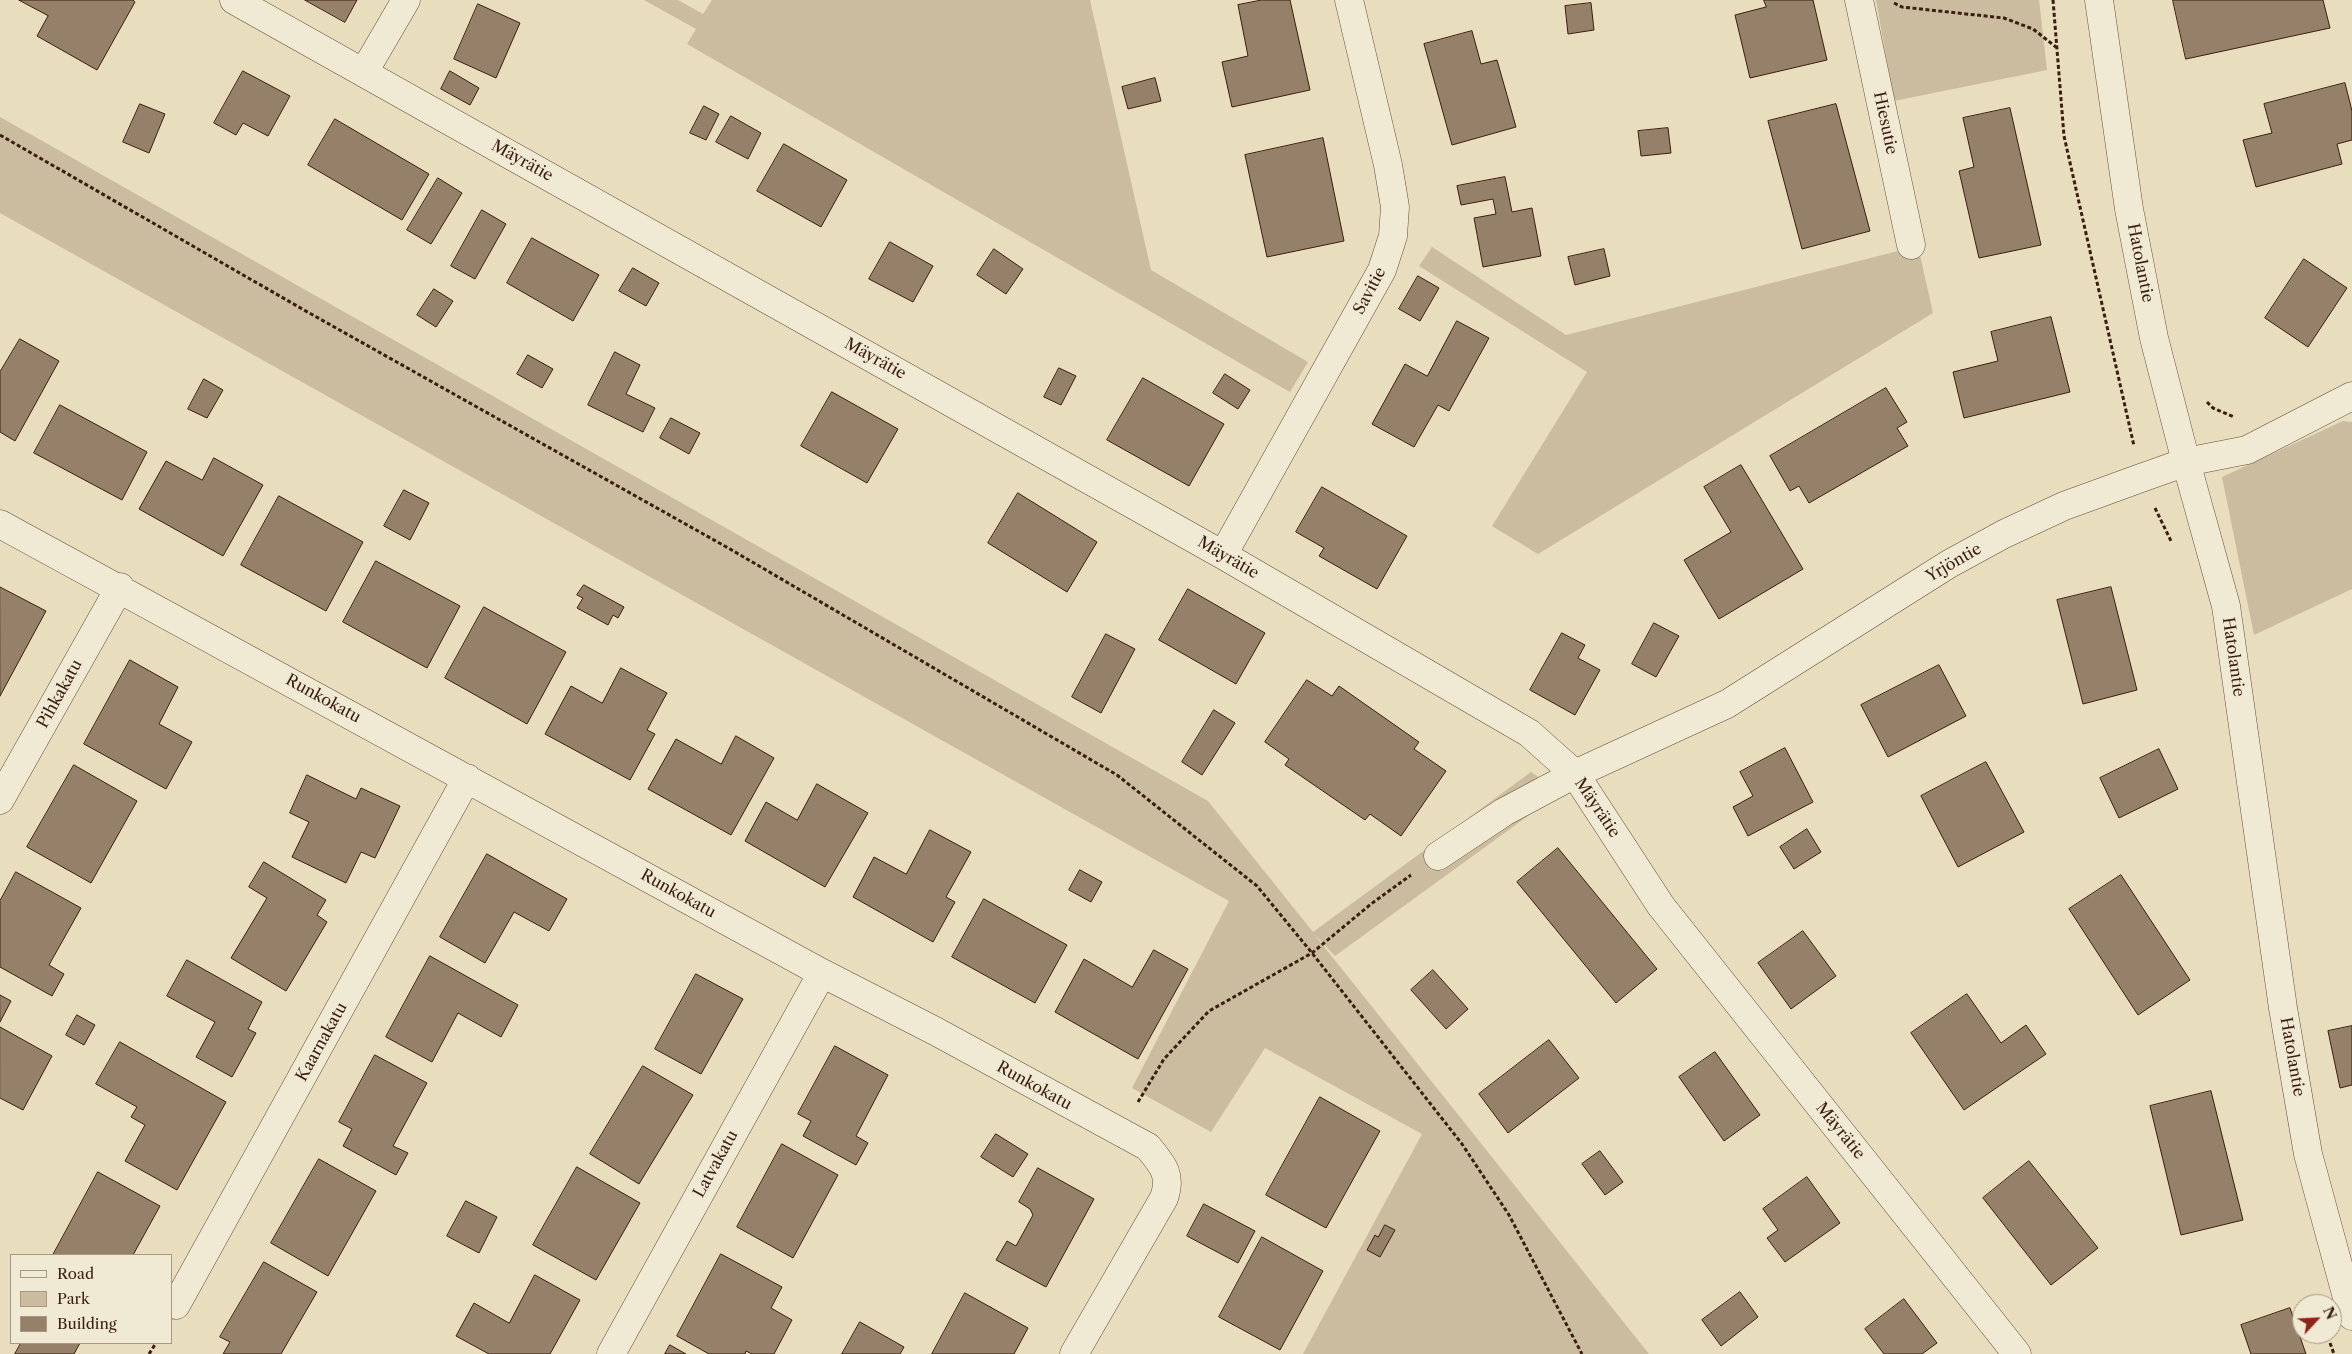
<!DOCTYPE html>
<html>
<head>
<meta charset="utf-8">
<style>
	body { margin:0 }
	#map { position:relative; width:2352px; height:1354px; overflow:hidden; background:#e8ddbc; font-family:"Libre Caslon Text",serif }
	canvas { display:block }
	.legend { position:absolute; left:10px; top:1254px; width:162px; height:90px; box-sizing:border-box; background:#f0e9d3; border:1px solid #a89785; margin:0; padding:6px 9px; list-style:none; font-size:15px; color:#3b1d11 }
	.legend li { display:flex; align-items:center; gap:10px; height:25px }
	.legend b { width:25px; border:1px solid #a89785 }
	.north { position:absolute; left:2292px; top:1294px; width:50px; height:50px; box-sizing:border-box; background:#f0e9d3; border:1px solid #a89785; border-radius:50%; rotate:65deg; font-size:14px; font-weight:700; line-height:20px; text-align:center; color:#3b1d11 }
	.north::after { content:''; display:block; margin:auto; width:18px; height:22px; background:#8f2418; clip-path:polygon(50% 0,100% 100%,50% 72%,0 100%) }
</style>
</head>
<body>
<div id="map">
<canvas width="2352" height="1354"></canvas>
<ul class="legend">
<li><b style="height:6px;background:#f0e9d3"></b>Road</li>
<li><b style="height:14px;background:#cbbc9f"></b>Park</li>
<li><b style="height:14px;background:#95816a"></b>Building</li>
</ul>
<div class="north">N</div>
</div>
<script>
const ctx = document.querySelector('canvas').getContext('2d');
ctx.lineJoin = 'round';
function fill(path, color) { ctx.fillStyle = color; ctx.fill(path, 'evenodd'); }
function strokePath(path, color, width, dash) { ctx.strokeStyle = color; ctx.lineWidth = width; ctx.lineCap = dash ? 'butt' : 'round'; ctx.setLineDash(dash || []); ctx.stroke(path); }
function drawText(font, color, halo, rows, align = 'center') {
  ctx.font = font + ' "Libre Caslon Text",serif'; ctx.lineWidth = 4.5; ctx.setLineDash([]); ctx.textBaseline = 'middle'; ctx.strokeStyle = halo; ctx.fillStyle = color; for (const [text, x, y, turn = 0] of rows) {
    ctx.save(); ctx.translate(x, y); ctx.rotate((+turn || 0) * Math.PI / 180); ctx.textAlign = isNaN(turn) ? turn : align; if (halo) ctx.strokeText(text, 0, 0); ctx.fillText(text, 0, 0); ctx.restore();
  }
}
const green = new Path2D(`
	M644,0H678L703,14L712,0H1090L1151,270L1308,362L1290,392L687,44L696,29Z
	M1876,0H2039L2047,70L1894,101Z
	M0,117L1208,801L1313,932L1531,772L1561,792L1335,956L1314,934L1649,1354H1303L1422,1134L1265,1048L1211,1132L1132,1088L1229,901L0,213Z
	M1918,246L1933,313L1538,554L1492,526L1587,372L1419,266L1432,247L1566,335Z
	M2343,421L2352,422V589L2254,635L2222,477Z`);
const building = new Path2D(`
	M19,0H133L135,2L97,70L37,36L48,16Z
	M305,0H357L345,22Z
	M1262,0H1290L1310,90L1232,107L1222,62L1248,56L1238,5Z
	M1764,0H1813L1827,60L1750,78L1735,15L1766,7Z
	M2173,0H2323L2330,28L2186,59Z
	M1591,3L1594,30L1568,34L1565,6Z
	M478,4L520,23L496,78L454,59Z
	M1472,31L1481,64L1497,60L1516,127L1452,145L1424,44Z
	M243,71L290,96L268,136L243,123L236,135L214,123Z
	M450,71L479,88L470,105L441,89Z
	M1155,78L1161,101L1128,109L1122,87Z
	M2345,83L2352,111V140L2337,144L2342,164L2256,187L2243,140L2272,133L2264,104Z
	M140,104L165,114L149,153L123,142Z
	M1836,104L1870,231L1802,249L1768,121Z
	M704,106L719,114L706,140L690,133Z
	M2010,108L2041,245L1979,258L1959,171L1974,167L1963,118Z
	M731,116L761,133L748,159L716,142Z
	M335,119L429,174L402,220L308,165Z
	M1668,128L1671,153L1641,156L1638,131Z
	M1323,138L1344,241L1267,257L1245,155Z
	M784,144L847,180L821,227L757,191Z
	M1505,177L1512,212L1532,208L1541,256L1483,267L1474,218L1496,214L1493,199L1461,205L1457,186Z
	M438,178L462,193L431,244L407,230Z
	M482,210L506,224L475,279L451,266Z
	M532,238L599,275L573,321L507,283Z
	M890,242L933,266L913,302L869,279Z
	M994,249L1023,269L1006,294L977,275Z
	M1604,249L1610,276L1575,285L1568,257Z
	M2304,259L2347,288L2308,347L2265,318Z
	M633,268L659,283L646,306L619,291Z
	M1418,276L1439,288L1420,321L1399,309Z
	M434,289L453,301L436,327L417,315Z
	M2051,317L2070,392L1964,418L1953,372L1998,361L1991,332Z
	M1457,321L1489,338L1449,411L1438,405L1414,447L1372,424L1405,364L1427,376Z
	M20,339L59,361L15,441L0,432V372Z
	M615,352L640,365L626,394L655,408L643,432L588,405Z
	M528,355L553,369L542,388L517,374Z
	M1059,368L1076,376L1061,405L1044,397Z
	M1225,374L1250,390L1238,409L1213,393Z
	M1143,378L1224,424L1189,486L1107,440Z
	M204,379L223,390L207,418L188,409Z
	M1886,388L1907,422L1897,428L1908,446L1809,503L1799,486L1790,491L1770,456Z
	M832,392L898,429L867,483L801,446Z
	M60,405L147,452L122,500L34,453Z
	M671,418L700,433L689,454L660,438Z
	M214,458L263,485L223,556L139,509L166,461L202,480Z
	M1741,465L1803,569L1719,619L1684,560L1731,532L1704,487Z
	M1322,487L1407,536L1377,589L1319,556L1324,548L1296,532Z
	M404,490L429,503L410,540L384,526Z
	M1018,493L1097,542L1067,592L988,543Z
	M279,496L363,542L326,611L241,565Z
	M376,561L460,606L427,668L343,622Z
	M584,585L624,607L618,618L613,615L608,625L577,608L583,598L577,595Z
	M0,587L46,611L0,696Z
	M2111,587L2137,690L2083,704L2057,600Z
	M1188,589L1265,633L1236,684L1159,640Z
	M484,607L566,652L527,724L445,678Z
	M1654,623L1679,636L1656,677L1632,664Z
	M1562,633L1585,645L1578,658L1600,670L1575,715L1530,690Z
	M1106,634L1135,649L1101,713L1072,697Z
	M130,660L178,687L159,724L192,742L166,789L84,744Z
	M1939,665L1966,716L1888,757L1861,705Z
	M621,668L667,693L647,730L655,734L630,780L545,734L571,686L602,703Z
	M1307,680L1332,696L1339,686L1419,742L1414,749L1446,771L1401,836L1370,814L1365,820L1285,765L1289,759L1265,742Z
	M1214,710L1235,723L1202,775L1182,762Z
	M736,736L774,758L731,835L648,789L676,739L721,764Z
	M1785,748L1813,802L1748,836L1733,807L1753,796L1740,772Z
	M2159,749L2178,789L2119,818L2100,778Z
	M1986,762L2024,832L1958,867L1921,796Z
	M74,765L137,801L91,883L27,847Z
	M307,775L356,799L361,788L400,806L375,858L361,852L346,883L292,857L309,822L290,813Z
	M817,784L868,813L825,887L745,841L766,802L797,820Z
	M1807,829L1821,852L1794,869L1780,847Z
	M930,830L971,852L946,897L955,902L933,942L853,897L874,857L906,874Z
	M1558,848L1657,969L1616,1003L1517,882Z
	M487,854L567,899L549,931L514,912L485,963L440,937Z
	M264,862L326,900L317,915L327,922L286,991L231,958L267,898L249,887Z
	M1080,870L1102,882L1091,902L1069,890Z
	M16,872L81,908L49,965L64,974L52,996L0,967V901Z
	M2121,875L2190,980L2138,1015L2069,909Z
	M984,899L1067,945L1035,1003L952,957Z
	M1803,931L1836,976L1791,1009L1758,963Z
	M1154,950L1188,969L1138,1059L1055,1012L1084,959L1132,987Z
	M430,956L518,1005L501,1037L458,1013L432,1062L386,1037Z
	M187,960L262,1002L248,1029L256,1033L232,1077L196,1057L215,1022L167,996Z
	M1433,970L1468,1009L1446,1029L1411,990Z
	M696,974L743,999L701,1074L655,1049Z
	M1967,994L2001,1043L2026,1025L2046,1054L1964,1110L1911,1033Z
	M0,995L11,1001L0,1022Z
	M77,1015L95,1025L84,1045L66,1035Z
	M2352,1026V1085L2340,1088L2328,1031Z
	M0,1027L52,1056L23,1110L0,1098Z
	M1549,1040L1579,1078L1508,1133L1479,1094Z
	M120,1042L226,1102L177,1190L125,1161L145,1125L131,1117L137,1107L96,1084Z
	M835,1046L888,1075L856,1136L868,1143L856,1165L803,1136L811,1121L798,1114Z
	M1715,1052L1760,1115L1724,1141L1679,1077Z
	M375,1055L427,1083L393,1146L408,1153L396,1175L343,1146L352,1129L339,1122Z
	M643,1066L693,1095L639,1184L590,1154Z
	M2211,1091L2243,1220L2181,1235L2150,1106Z
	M1320,1097L1380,1131L1326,1228L1266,1195Z
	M996,1134L1028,1154L1013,1177L981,1157Z
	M782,1144L838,1175L793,1258L737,1227Z
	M1600,1151L1623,1182L1605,1195L1582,1164Z
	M319,1159L376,1191L328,1276L271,1243Z
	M2029,1161L2098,1248L2051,1285L1983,1198Z
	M577,1167L640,1203L596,1280L533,1245Z
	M1038,1168L1094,1199L1046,1287L996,1260L1007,1241L1016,1246L1033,1215L1030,1209L1019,1202Z
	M98,1172L160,1206L133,1255H53Z
	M1807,1177L1840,1223L1785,1262L1767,1238L1778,1230L1763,1209Z
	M466,1201L497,1217L479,1253L447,1236Z
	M1204,1204L1255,1231L1238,1263L1187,1236Z
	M1385,1225L1395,1230L1380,1257L1367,1250L1375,1235L1378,1237Z
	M1262,1237L1323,1271L1280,1350L1219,1317Z
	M721,1254L782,1287L771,1308L792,1320L774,1354H752L746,1351L745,1354H709L677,1336Z
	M264,1262L317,1292L281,1354H223L230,1342L220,1337Z
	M535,1275L580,1300L550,1354H489L456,1336L474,1303L509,1323Z
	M1740,1292L1758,1317L1721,1346L1702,1320Z
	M965,1293L1028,1328L1014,1354H932Z
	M1904,1299L1937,1343L1922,1354H1884L1865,1329Z
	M2290,1308L2306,1354H2251L2241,1325Z
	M860,1322L904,1347L900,1354H842Z
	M21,1343H80L74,1354H15Z
	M670,1345L686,1354H665Z`);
const path = new Path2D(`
	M2053,0L2064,136L2134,446
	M1894,3L1902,7L2004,18L2033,29L2056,47
	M0,135L304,310L730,549L1117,775L1257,886L1312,953L1462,1144L1509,1215L1582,1354
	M2207,402L2213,408L2234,417
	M2155,508L2171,541
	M1138,1102L1164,1059L1209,1011L1312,953L1371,904L1411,875
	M2330,1343L2334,1354
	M149,1354L156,1343`);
const minor = new Path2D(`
	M234,0L1223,555L1529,733L1575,774L1661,906L2017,1354
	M1859,0L1911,245
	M2099,0L2129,209L2154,338L2186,462L2226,606L2283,1008L2308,1154L2352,1316
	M364,72L406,0
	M0,524L822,973L937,1032L1148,1147C1163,1165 1172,1175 1164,1198L1074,1354
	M1223,555L1382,270L1393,236L1395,207L1388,165L1349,0
	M0,800L120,587
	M1438,856L1504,812L1575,774L1727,704L1949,564L2004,534L2064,506L2141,478L2186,462L2247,450L2352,396
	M176,1305L467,778
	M611,1354L822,973`);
const streetNames = [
	["Hiesutie",1885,123,78],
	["Mäyrätie",522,161,29],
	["Hatolantie",2140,263,79],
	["Savitie",1370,291,-62],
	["Mäyrätie",875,359,29],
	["Mäyrätie",1228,558,30],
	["Yrjöntie",1954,563,-30],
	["Hatolantie",2233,657,82],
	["Pihkakatu",60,694,-61],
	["Runkokatu",323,699,29],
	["Mäyrätie",1597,808,56],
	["Runkokatu",678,894,29],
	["Kaarnakatu",322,1042,-61],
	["Hatolantie",2292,1057,80],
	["Runkokatu",1034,1086,29],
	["Mäyrätie",1840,1131,51],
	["Latvakatu",716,1164,-61]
];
fill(green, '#cbbc9f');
fill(building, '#95816a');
strokePath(building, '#3b1d11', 1);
strokePath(minor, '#664d3c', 29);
strokePath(path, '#3b1d11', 3, [4, 2.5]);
strokePath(minor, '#f0e9d3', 28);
drawText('16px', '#3b1d11', '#f0e9d3', streetNames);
</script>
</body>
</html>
